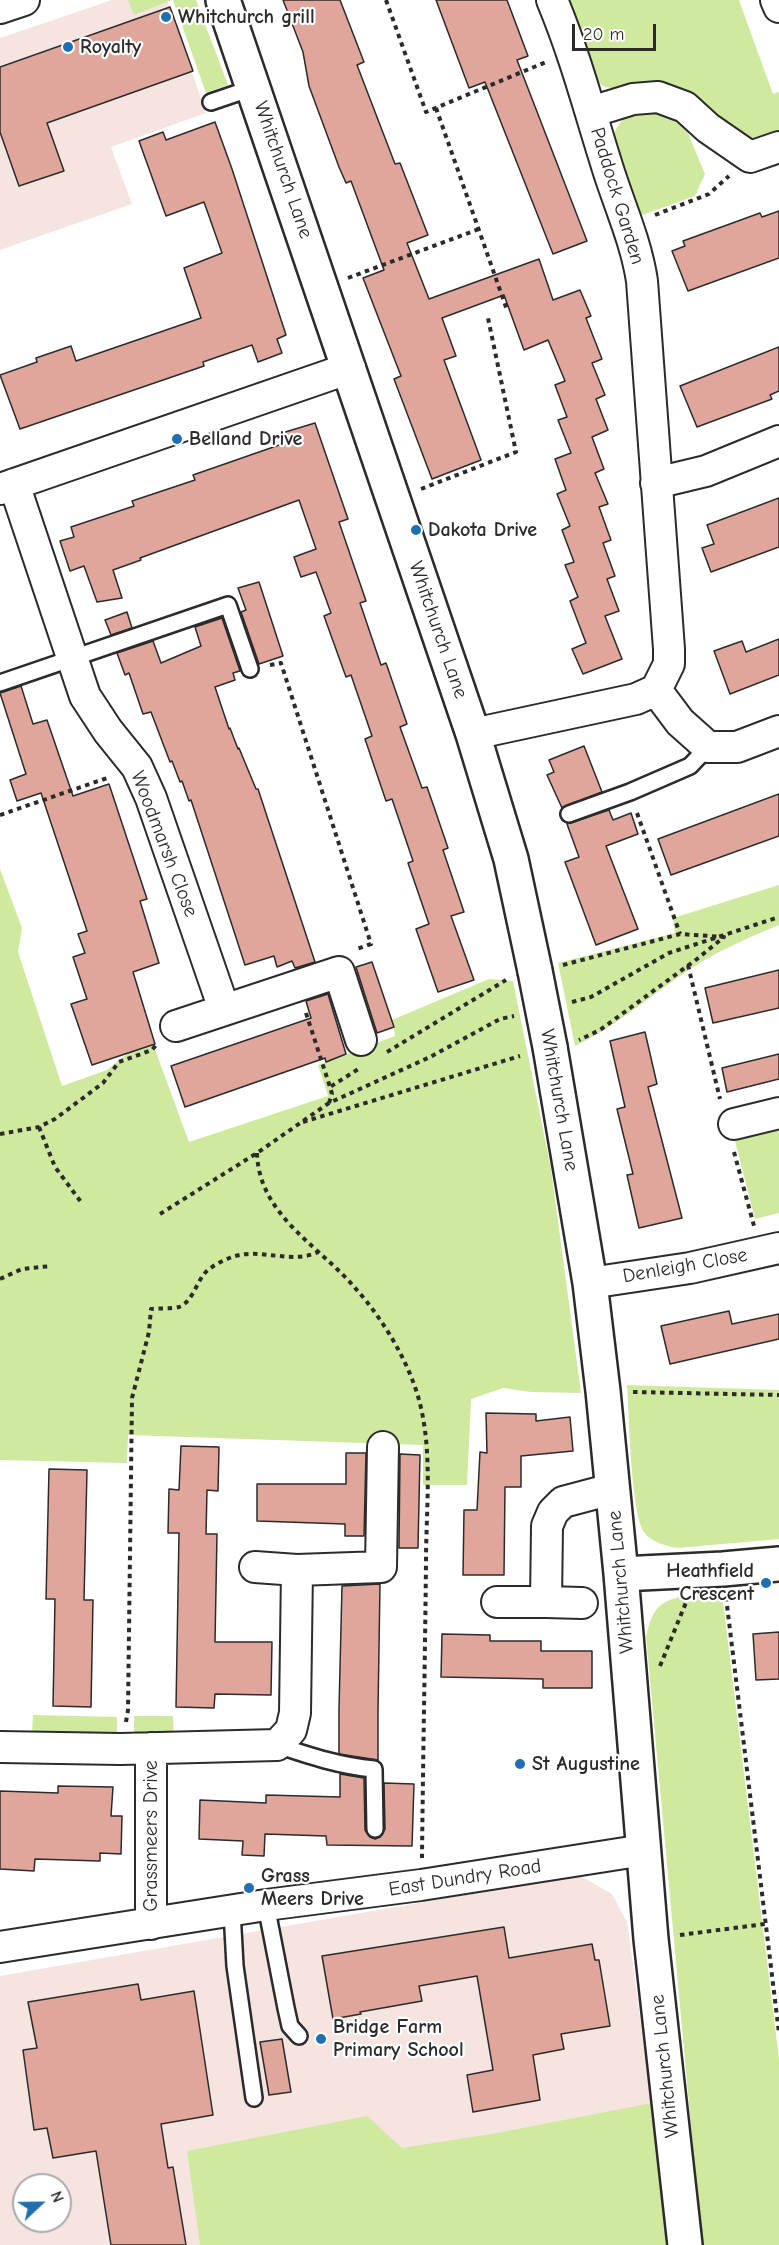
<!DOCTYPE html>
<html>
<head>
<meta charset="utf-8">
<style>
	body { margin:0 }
	#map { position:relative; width:779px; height:2245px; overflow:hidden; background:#fff; font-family:"Comic Neue",sans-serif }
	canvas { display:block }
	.north { position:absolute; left:12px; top:2173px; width:60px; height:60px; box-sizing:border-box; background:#fff; border:2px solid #aaa; border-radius:50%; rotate:68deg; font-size:16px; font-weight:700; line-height:24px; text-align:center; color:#2b2b2b }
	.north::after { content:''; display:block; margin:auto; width:21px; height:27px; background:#1f6fb2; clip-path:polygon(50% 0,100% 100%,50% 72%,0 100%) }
	.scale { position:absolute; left:572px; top:24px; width:84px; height:27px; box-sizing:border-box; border:3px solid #2b2b2b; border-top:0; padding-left:8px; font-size:18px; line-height:21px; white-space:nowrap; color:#2b2b2b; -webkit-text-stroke:4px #fff; paint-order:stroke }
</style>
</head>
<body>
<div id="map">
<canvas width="779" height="2245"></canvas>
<div class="north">N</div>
<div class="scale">20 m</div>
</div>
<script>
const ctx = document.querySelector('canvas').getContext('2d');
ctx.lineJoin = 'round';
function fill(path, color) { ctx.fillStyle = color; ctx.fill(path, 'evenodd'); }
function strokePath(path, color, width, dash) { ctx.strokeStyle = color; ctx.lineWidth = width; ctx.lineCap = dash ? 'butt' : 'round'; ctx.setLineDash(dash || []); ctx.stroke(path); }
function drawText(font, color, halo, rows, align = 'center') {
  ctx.font = font + ' "Comic Neue",sans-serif'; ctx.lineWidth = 4.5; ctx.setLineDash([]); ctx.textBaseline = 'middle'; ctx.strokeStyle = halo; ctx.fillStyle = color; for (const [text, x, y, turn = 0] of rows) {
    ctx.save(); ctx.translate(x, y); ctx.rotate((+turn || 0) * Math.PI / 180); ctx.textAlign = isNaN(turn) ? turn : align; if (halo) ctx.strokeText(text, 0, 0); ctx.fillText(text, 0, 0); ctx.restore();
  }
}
const built = new Path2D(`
	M112,0H167L206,113L111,147L132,204L0,250V38Z
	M579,1875L612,1894L627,1922L652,2103L666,2245H0V1976ZM24,2185H60V2221H24Z`);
const green = new Path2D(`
	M128,0H172L134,15Z
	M173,0H196L228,85L206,93Z
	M564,0H739L773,94L779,92V134C772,136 764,140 757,140C726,142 696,85 660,82C644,81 615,94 602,85C598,83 596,77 593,74Z
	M644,106L677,116L688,133L705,174L695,196L639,216L613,136C619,121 628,111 644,106Z
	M0,869L22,928L18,952L62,1086L107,1070L128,1053L153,1044L189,1142L328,1096L318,1065L395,1036L392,1020L489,979L513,981L551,1169L581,1393L531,1392L503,1388L471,1399L467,1485H423V1445L128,1435L127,1463L0,1460Z
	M779,885V925C750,937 722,949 695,966C654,992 619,1025 575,1046L558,963L675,933L673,918Z
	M779,1121V1213L755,1219L733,1133Z
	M627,1385L779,1390V1539L677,1548C666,1546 651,1542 644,1532C631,1513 629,1414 627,1385Z
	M722,1594L779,2059V2245H702L646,1636C648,1629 650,1619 654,1613C667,1592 701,1595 722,1594Z
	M33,1715L117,1717V1735L32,1734Z
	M134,1716H173L174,1737L134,1736Z
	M652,2103L666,2245H200L187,2151L367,2116L402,2148L497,2133Z`);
const building = new Path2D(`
	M283,0H340L364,62L357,65L395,164L400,163L428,235L407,243L429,299L539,259L553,300L580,290L591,316L586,318L602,359L592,363L605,395L596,399L608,430L592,437L604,469L595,473L608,504L599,507L611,540L603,543L615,576L607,579L619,611L605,616L622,659L583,674L572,649L586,643L570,601L578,597L565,565L574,562L562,530L570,526L557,494L566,490L555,459L571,453L558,420L567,417L555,385L565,381L548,340L524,350L504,295L442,318L456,356L444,360L481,460L432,479L394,379L401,376L363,278L384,270L351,181L346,183L339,167L309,86L303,52Z
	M436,0H507L528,56L517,60L587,241L553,254L485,82L469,88Z
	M170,7L193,71L47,123L64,171L19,186L0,132V67Z
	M215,122L232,169L286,335L277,339L282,353L258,362L252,345L203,362L204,366L20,429L0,375L37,362L36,358L71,346L76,361L201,318L184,268L222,253L204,202L166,216L139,141L163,132L166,140Z
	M779,211V258L688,291L672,251L685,246L683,241L760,213L762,217Z
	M779,347V391L770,395L772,399L697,427L680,386Z
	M315,423L348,519L339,522L366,601L360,603L381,665L386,663L407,724L400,727L422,788L427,787L434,807L448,848L443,850L464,912L451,916L474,980L438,992L416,929L429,924L408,863L413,861L392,799L386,801L365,739L372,736L351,675L346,677L324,616L331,613L316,572L301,577L294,557L316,549L299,500L140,558L141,560L113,570L122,598L97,602L84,566L70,571L60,541L74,537L71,527L134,506L132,501L195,480L193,475L285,443L282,433Z
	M779,498V547L711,572L702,548L714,544L707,525Z
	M259,582L283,656L259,664L241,612L246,610L238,588Z
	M127,612L132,628L111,635L105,620Z
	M222,618L240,671L233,673L235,680L215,687L229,729L230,728L238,749L239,748L256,789H258L315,962L295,968L292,961L277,967L274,956L245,965L191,800L189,801L182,781L180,782L172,761L170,762L151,712L143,714L129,673L125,675L117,653L153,641L161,663L201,646L195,627Z
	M779,639V675L730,694L714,651L742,641L746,652Z
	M21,686L33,724L47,720L73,796L109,784L147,899L140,901L159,963L133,972L155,1044L92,1065L71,1004L87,999L73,957L85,953L78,934L87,931L41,793L17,801L10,780L26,774L0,693Z
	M584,746L602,792L562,808L547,775L554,772L549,760Z
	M779,794V836L671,875L658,839Z
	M609,810L613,820L631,813L638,834L606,846L638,929L596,945L565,862L579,857L567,824Z
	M372,962L394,1027L377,1033L356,967Z
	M779,970V1008L713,1023L705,988Z
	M328,994L346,1054L326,1062L325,1058L185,1107L171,1066L311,1018L306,1001Z
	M645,1032L657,1084L648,1087L682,1218L639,1228L627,1175L633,1174L617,1109L625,1107L610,1041Z
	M779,1054V1079L727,1092L722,1068Z
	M729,1311L732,1324L779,1314V1339L670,1364L661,1326Z
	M486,1413L536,1414V1421L570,1417L573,1451L521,1456V1487H505L504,1575H463L464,1510H477L480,1452L487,1453Z
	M181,1446L219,1447L218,1491L207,1490L206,1534H217L215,1642H272L271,1695L215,1694L214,1708L176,1707L179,1533H168L169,1489L179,1490Z
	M346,1453H366L364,1536H345V1524L257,1521V1484H346Z
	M400,1454L420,1455L418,1548H399Z
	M49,1469L87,1470L84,1600H93L91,1707L53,1706L55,1599H46Z
	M380,1584L378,1711V1760L339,1754V1709L342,1586Z
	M779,1632V1679L756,1680L753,1634Z
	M442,1634L490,1635V1641H541V1651H592V1688H543V1679L441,1677Z
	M340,1774L364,1778L365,1830L370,1837L375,1839L380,1837L385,1829L384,1783L414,1784L412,1846L327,1845L326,1836L265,1834L264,1856L242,1855L243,1841L199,1839L200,1800L266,1803V1795L340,1797Z
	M58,1786L113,1787L111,1816H122L121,1854L100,1853V1861L35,1859L34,1871L0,1869V1791L58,1793Z
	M504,1927L509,1958L592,1944L595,1960H599L610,2026L561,2034L564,2049L533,2055L540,2100L473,2112L467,2075L493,2070L477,1976L419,1986L422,2001L360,2012L361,2014L333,2019L322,1956Z
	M138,1984L141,2000L194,1991L213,2115L161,2124L168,2168L173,2167L186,2245H111L96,2151L53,2158L47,2128L34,2130L23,2050L37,2048L28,2002Z
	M282,2039L291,2092L269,2095L260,2042Z`);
const path = new Path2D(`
	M386,0L426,112L546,62
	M436,108L507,310
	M655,215L709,194L729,176
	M348,278L479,229
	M421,489L516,452L488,318
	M270,665L281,663L371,944L357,949
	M637,813L680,934
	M0,815L110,777
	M563,965L680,934L724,937L697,959L600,1030L579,1040
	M688,965L720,1099
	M572,1002L591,997L669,953L779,917
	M306,1013L330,1087
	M387,1052L506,980
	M329,1103L332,1094L330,1087L360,1068
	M303,1122L520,1056
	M39,1127L55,1167L81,1202
	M0,1134L39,1127L55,1119L103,1083L119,1062L152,1050L156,1045
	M734,1152L754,1226
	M257,1153C259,1216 320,1246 356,1289C381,1317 404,1354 416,1390C434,1444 426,1505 426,1562C425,1660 423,1759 422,1858
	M160,1214L257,1153L329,1103L430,1057L500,1019L514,1016
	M0,1279L22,1269L51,1266
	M633,1392L779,1395
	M726,1597L779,2033
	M660,1666L687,1600
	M126,1722L128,1710L132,1398L149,1332L151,1309C158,1308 173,1309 179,1307C192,1302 196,1284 204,1274C211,1266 222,1261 232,1257C260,1247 291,1265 318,1252
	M680,1935L765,1924`);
const service = new Path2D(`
	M211,102L255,87
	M0,683L228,605L250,669
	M569,814L630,792L690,766L708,747
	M277,1745C310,1756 340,1766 374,1769L375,1829
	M266,1905L286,2008L290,2026L299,2036
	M232,1911L235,1966L254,2098`);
const minor = new Path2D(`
	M776,0L779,7
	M0,8L24,0
	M591,112L633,99L658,97L685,107L708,128L750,157L779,147
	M656,483L706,471L779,441
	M14,484L85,696L108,731L137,767L151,798L224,1009
	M0,489L350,368
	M656,690L680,722L708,747H737L779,731
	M473,734L636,699L656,690L669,664V649L642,281C636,241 619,205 607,166C589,109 575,55 552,0
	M176,1026L339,972L361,1040
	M734,1124L779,1113
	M590,1283L690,1268L779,1248
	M255,1567L297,1570
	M497,1602H546L547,1526L553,1512L563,1502L612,1489
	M546,1602L582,1603
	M0,1747L120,1749L277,1745L291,1730L295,1713L297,1570L381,1567L383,1447
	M151,1748V1924
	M0,1947L266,1905L421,1885L644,1850`);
const tertiary = new Path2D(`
	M223,0L473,734L511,859L535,971
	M550,1047L590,1283L603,1391L621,1574L651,1939L685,2245
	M621,1574L723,1569L779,1564`);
const tertiaryBridge = new Path2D(`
	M535,971L550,1047`);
const markers = [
	[166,17,6,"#1f6fb2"],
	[68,47,6,"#1f6fb2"],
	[177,439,6,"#1f6fb2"],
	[416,530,6,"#1f6fb2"],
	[766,1583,6,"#1f6fb2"],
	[520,1764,6,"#1f6fb2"],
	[249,1888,6,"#1f6fb2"],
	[321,2039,6,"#1f6fb2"]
];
const poiNames = [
	["Whitchurch grill",178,17],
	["Royalty",80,47],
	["Belland Drive",189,439],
	["Dakota Drive",428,530],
	["Heathfield",754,1571,"right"],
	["Crescent",754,1594,"right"],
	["St Augustine",532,1764],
	["Grass",261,1876],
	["Meers Drive",261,1899],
	["Bridge Farm",333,2027],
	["Primary School",333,2050]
];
const streetNames = [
	["Whitchurch Lane",283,170,71],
	["Paddock Garden",617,196,73],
	["Whitchurch Lane",438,630,71],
	["Woodmarsh Close",164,844,69],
	["Whitchurch Lane",559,1100,80],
	["Denleigh Close",685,1266,-10],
	["Whitchurch Lane",621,1582,-95],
	["Grassmeers Drive",151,1836,-90],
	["East Dundry Road",465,1878,-9],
	["Whitchurch Lane",665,2066,-96]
];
fill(built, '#f6e4e1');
fill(green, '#cfe99f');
fill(building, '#e0a69c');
strokePath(building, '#2b2b2b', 1.5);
strokePath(service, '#2b2b2b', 20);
strokePath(minor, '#2b2b2b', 34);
strokePath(tertiary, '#2b2b2b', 38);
strokePath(path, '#2b2b2b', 4, [4.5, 4.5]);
strokePath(service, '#fff', 15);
strokePath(minor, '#fff', 30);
strokePath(tertiary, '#fff', 33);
strokePath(tertiaryBridge, '#2b2b2b', 38, []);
strokePath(tertiaryBridge, '#fff', 33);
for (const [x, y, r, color] of markers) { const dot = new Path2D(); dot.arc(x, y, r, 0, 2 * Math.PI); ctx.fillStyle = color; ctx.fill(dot); strokePath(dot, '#fff', 2); }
drawText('bold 20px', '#2b2b2b', '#fff', poiNames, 'left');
drawText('20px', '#2b2b2b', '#fff', streetNames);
</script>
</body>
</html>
